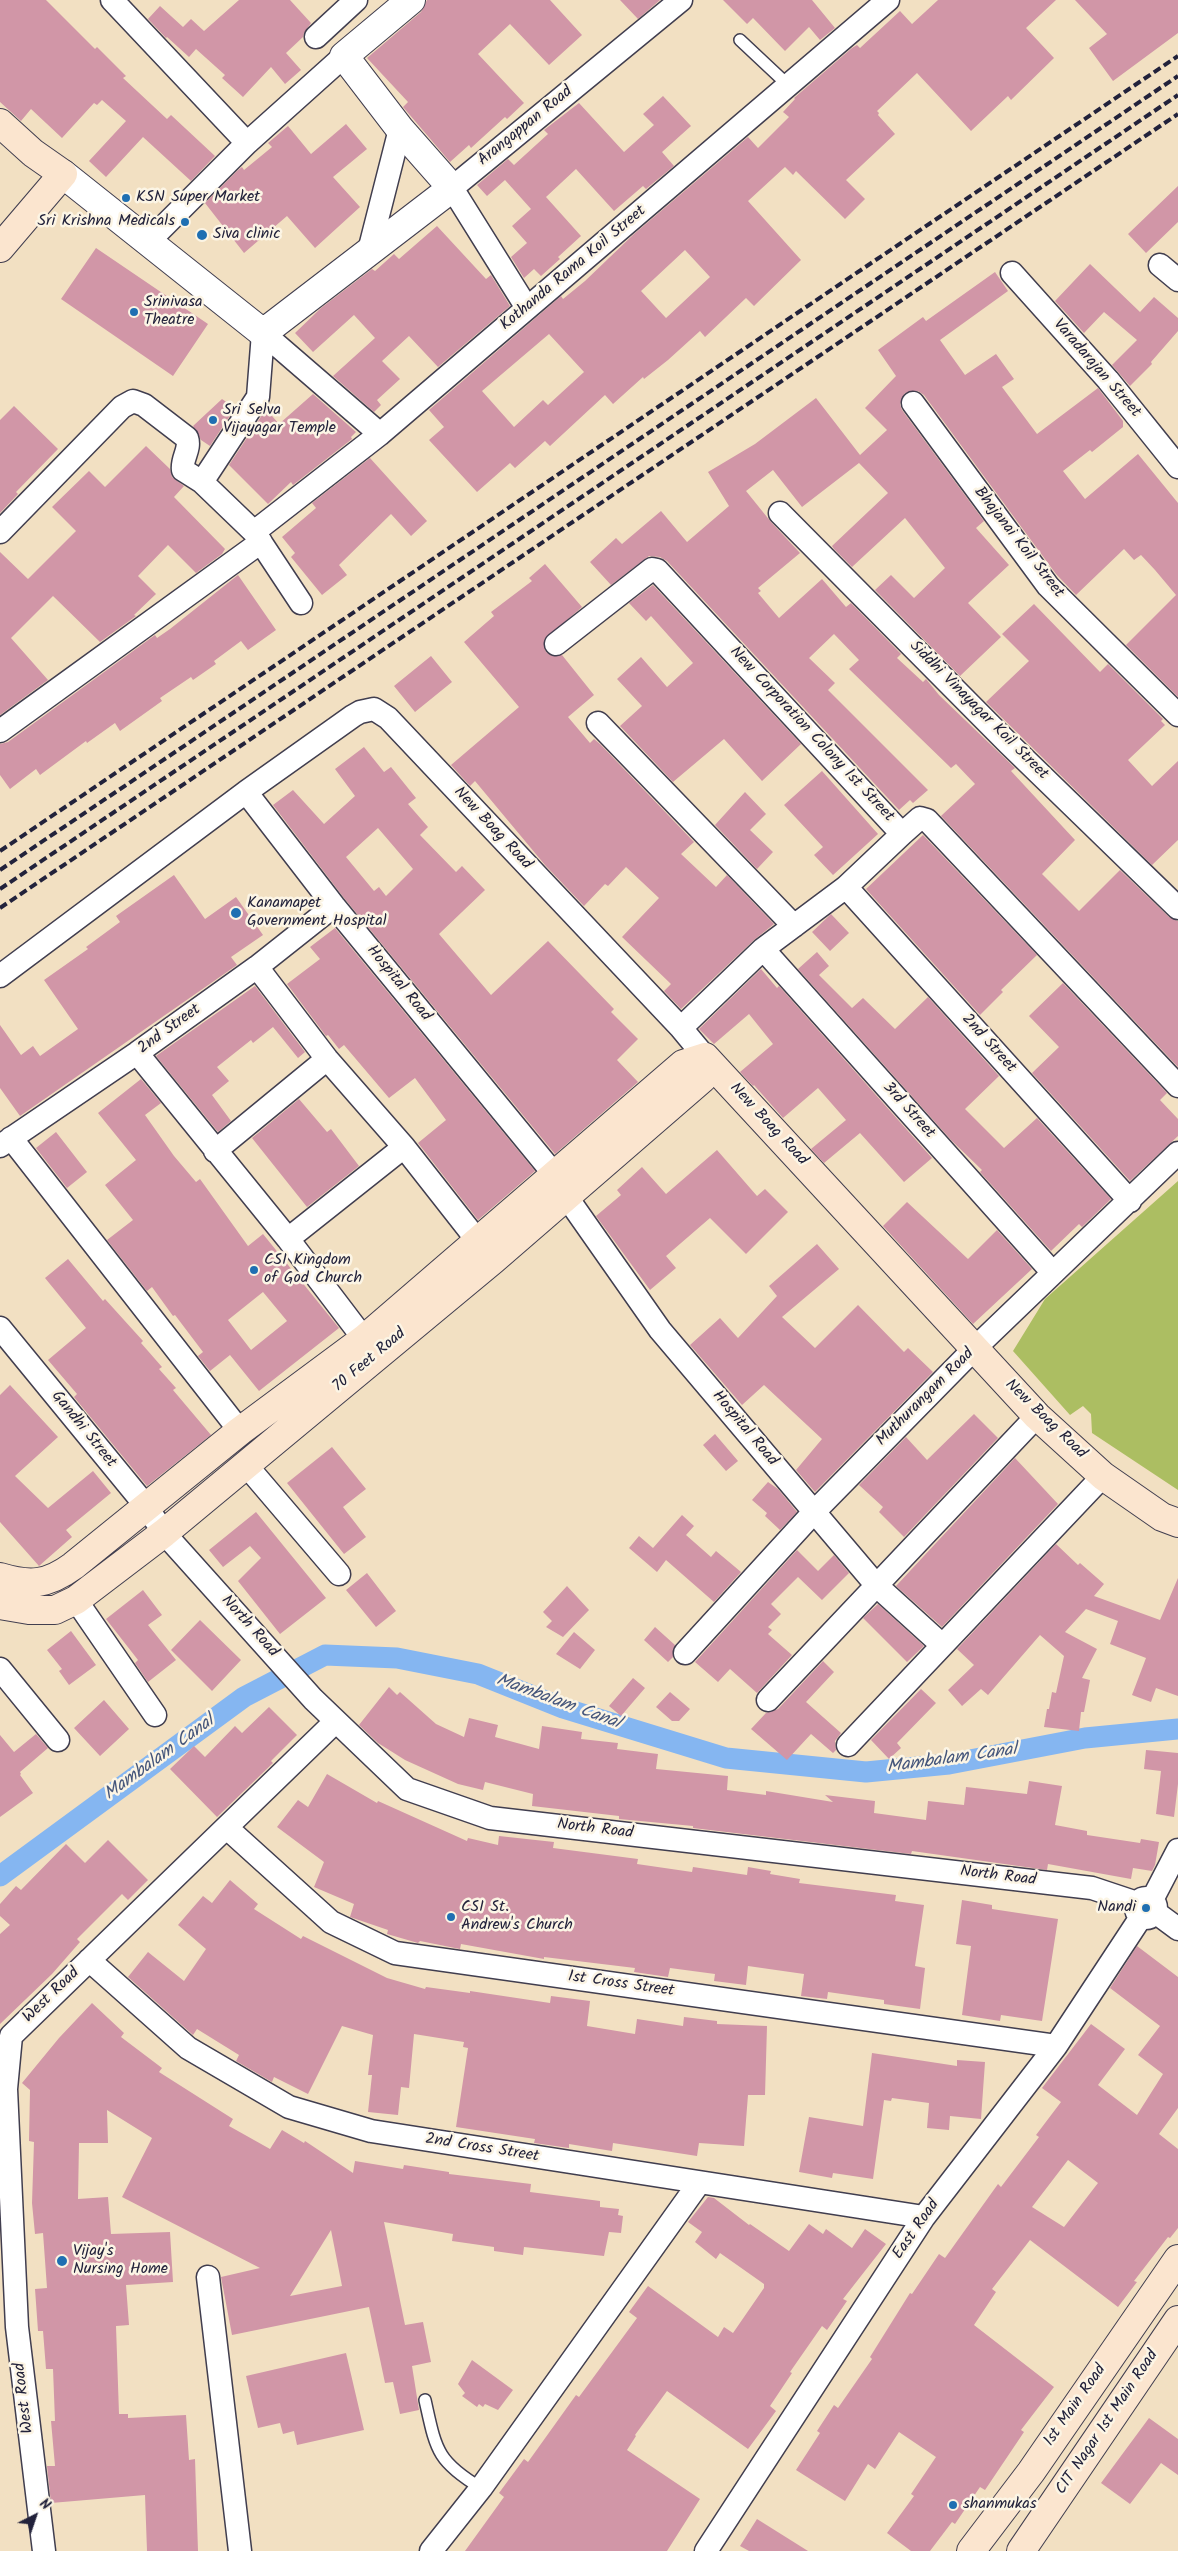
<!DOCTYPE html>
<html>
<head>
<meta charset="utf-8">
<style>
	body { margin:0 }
	#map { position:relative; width:1178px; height:2551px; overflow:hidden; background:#f2e0c2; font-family:Kalam,sans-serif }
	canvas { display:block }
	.north { position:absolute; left:10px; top:2491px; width:50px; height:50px; -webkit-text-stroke:4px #fcf5e5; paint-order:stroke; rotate:41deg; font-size:14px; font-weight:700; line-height:20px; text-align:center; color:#22223b }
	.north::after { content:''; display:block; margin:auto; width:18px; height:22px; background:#22223b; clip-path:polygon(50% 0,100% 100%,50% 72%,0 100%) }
</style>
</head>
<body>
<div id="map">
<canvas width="1178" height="2551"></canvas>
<div class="north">N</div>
</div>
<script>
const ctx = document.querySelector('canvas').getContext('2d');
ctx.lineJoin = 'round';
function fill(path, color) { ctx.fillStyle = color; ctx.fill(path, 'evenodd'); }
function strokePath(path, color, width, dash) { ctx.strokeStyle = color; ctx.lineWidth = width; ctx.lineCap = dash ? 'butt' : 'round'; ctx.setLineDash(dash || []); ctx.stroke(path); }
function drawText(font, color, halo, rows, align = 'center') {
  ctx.font = font + ' Kalam,sans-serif'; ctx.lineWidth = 5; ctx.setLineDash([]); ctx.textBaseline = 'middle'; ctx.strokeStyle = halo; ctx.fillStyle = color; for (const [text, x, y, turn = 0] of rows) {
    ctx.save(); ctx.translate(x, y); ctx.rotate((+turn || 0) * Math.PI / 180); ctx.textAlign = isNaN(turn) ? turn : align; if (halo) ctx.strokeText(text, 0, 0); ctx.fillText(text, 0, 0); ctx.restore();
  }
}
const green = new Path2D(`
	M1178,1181V1490L1092,1433L1091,1414L1083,1406L1070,1415L1013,1351L1045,1299Z`);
const canal = new Path2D(`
	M0,1876L244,1697L325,1655L397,1658L478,1674L563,1708L726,1758L866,1772L949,1764L1085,1738L1178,1729`);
const building = new Path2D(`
	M0,0H46L95,49L97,47L126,76L123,78L167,119L171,115L215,156L191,181L143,137L106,177L89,161L126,121L102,100L97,105L94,103L62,138L31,109L21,121L0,102Z
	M239,0H290L311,23L304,33L303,37L286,53L301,70L285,84L271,67L243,97L222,78L225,75L196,49L189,57L167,37L166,38L148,19L160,6L183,27L191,19L204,31Z
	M427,0H550L582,35L549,65L510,24L478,54L524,103L507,119L505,117L471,148L469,145L450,162L403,107L408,102L367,58L421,12Z
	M620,0H660L638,19Z
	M723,0H812L835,28L820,40L809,27L785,51L753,18L747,24Z
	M938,0H1056L1026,28L1054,58L1011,100L1008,96L971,131L917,73L877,111L879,113L878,115L895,134L846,180L865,199L845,219L796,171L793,175L785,167L748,201L801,260L754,306L746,298L705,337L700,331L668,360L644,379L643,377L613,404L605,395L550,446L545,441L515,468L510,463L477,492L429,440L444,427L429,410L561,296L563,299L585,281L634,234L748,137L758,148L789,117L783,112L795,99L794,98L852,48L857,45L860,48L900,11L912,24ZM685,250L710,277L666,318L641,291ZM549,334L584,372L548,405L543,400L514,427L482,391Z
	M1075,0H1178V33L1113,81L1089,48L1107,34Z
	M663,96L691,126L662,152L674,166L646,189L643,186L614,211L576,169L546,197L581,236L558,257L560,259L541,276L534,269L524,278L511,257L527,243L512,226L531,209L505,180L487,196L477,185L508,159L514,165L548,134L544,130L579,103L624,152L654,125L643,114Z
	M346,124L367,149L333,177L360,207L315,248L287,216L244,253L205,203L237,171L242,167L244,170L272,147L268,143L288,126L311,154Z
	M1178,186V222L1146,253L1128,234Z
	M437,226L486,279L491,275L510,306L438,367L409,336L382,361L400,379L377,400L381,405L374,412L333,376L375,338L354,315L313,352L295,333L321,308L372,269L375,271L394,254L399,259Z
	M96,248L208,324L173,376L61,299Z
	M1090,264L1140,312L1154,297L1178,318V331L1151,362L1152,364L1130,386L1112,365L1137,340L1104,312L1084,333L1055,301Z
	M995,272L1008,291L940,340L965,375L996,354L1014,379L1002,387L1037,434L1098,388L1123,421V427L1092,452L1090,450L1063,471L1085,499L1138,454L1178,503V697L1126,645L1176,595L1155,570L1141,555L1134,560L1124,549L1076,595L1056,574L924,395L918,391L905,393L900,404L902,410L984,521L976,528L1009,565L968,603L1001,637L960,676L875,590L891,575L914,598L945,568L905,518L852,567L834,549L832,546L888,493L859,463L802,507L773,470L746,491L771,522L800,553L758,588L761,591L758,593L779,618L822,579L846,607L851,603L901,654L897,658L923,682L926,679L939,695L1015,768L1011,771L1075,840L1042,874L1079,911L1120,870L1169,917L1178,921V1067L941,816L975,784L956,764L951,768L849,669L859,660L834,634L809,658L835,683L828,690L928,790L913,803L910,800L899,810L667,561L660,557L649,556L611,585L590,562L616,538L622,544L661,511L687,542L729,506L708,472L755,444L816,398L860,455L887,430L865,408L896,376L878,350L923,317L926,321Z
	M313,394L356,432L351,437L352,439L293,485L291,482L268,504L229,465L266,409L279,424Z
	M222,399L235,408L210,446L201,440L193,426Z
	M14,406L58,449L16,492L18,494L0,513V420Z
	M146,446L170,469L172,477L184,486L174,497L225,549L222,554L196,573L168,545L138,576L156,594L134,615L136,616L100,642L53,596L11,638L48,680L0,715V552L28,579L76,531L52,507L89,471L105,487Z
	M370,458L427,521L411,536L391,514L339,565L347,575L322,595L291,557L295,553L282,537L316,508L312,503Z
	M545,564L582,607L544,640L546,652L552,656L562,655L594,695L568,717L590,743L594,739L600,744L694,842L681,854L716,887L727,875L774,924L754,940L681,1009L664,991L671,984L622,937L659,898L626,867L608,886L605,884L584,906L545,865L475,781L470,786L451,765L519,707L464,642L494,616L491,612L532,581L529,578Z
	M238,575L276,630L248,650L241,641L214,661L216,664L193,680L191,677L160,698L162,701L120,731L115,723L87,743L86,741L40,775L36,769L10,789L0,775V744L8,742L155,635L157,638L170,629Z
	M653,585L801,744L762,781L724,739L673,782L620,726L642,706L617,679L641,657L667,687L693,663L651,616L646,621L629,603Z
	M1034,604L1100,672L1108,664L1163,719L1161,721L1165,725L1128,760L1152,786L1178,761V840L1152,865L986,702L1029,661L1002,634Z
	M431,656L452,682L415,712L394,686Z
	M364,747L384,772L391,767L416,798L408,804L428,827L420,835L456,872L462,866L485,890L439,934L491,995L548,941L614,1009L611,1012L638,1039L617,1060L638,1082L555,1154L344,898L273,805L293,790L324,824L355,796L335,769ZM378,828L413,869L386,896L379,887L374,891L346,857Z
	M822,771L878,834L833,875L814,855L823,847L784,805Z
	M745,792L766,814L750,830L773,852L757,869L715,825Z
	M923,835L1037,955L1001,990L1003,992L980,1015L866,889Z
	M174,875L205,919L236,897L263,935L231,957L237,965L20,1116L0,1088V1025L21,1055L33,1046L40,1056L78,1029L44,980L88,949L86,947L120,922L116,916Z
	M831,914L849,933L830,951L812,932Z
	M335,928L535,1171L478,1220L418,1143L446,1120L415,1078L389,1098L344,1045L339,1049L328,1035L326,1036L287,984L320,959L310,947Z
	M817,952L829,966L819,975L852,1008L863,998L895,1029L928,997L999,1076L965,1109L1004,1148L1037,1118L1111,1199L1082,1227L1079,1224L1051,1251L980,1172L982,1170L952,1141L798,969Z
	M761,969L777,988L779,986L932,1158L904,1182L860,1133L824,1163L811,1149L846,1120L818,1088L783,1118L754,1085L753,1086L740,1072L773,1044L749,1014L714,1044L699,1029Z
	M1063,983L1167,1093L1160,1100L1178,1119V1136L1130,1181L1032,1073L1059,1047L1029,1016Z
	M255,986L305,1052L298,1058L273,1027L253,1043L251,1040L217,1067L229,1081L212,1095L231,1121L218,1132L156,1056Z
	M141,1079L161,1103L145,1115L174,1156L196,1182L200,1179L248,1246L263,1234L339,1328L259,1391L230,1355L210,1371L198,1356L203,1352L175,1315L173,1316L152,1287L147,1291L107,1240L133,1220L105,1185L136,1160L98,1113ZM263,1292L287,1321L251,1350L228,1320Z
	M299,1099L327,1132L331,1129L359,1166L307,1207L252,1138Z
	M56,1132L87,1172L67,1188L36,1148Z
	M717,1150L757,1196L765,1189L788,1212L746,1254L710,1218L666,1256L676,1268L650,1290L596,1216L621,1195L617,1190L642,1167L666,1194Z
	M907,1202L968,1259L997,1230L1032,1269L973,1324L883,1226Z
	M817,1244L839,1269L782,1317L815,1348L858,1305L904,1352L908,1348L933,1372L815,1492L796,1470L822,1439L764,1385L742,1405L690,1345L720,1318L738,1338L777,1296L769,1286Z
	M68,1259L103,1301L105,1299L143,1341L141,1343L162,1367L159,1369L176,1388L173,1390L211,1435L147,1486L74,1397L77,1394L48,1360L86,1328L45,1278Z
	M10,1385L58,1437L15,1476L48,1508L93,1471L111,1493L66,1530L72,1537L39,1566L0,1522V1395Z
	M974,1414L998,1438L904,1537L879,1512L883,1507L859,1485L906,1437L927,1460Z
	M715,1434L738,1461L726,1471L703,1445Z
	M332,1447L366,1489L343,1507L366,1537L344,1554L287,1483Z
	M1015,1458L1058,1504L942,1627L896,1586Z
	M768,1482L778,1489L797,1512L780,1530L765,1516L767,1513L752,1500Z
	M256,1512L326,1598L280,1634L238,1581L261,1558L250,1546L223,1567L209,1550Z
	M682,1515L694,1526L686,1535L711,1557L716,1551L741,1572L714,1602L666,1560L657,1572L629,1548L639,1536L653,1548Z
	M1056,1544L1078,1565L1080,1563L1104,1584L1094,1596L1160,1620L1178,1578V1696L1156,1688L1151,1702L1132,1695L1146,1658L1110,1644L1118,1621L1086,1609L1065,1632L1097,1649L1082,1678L1090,1680L1084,1712H1081L1079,1731L1044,1727L1047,1709H1049L1052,1692L1056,1693L1064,1656L1040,1635L988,1695L981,1689L962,1706L948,1690L974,1665L957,1649Z
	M797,1550L818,1571L834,1555L849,1573L822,1600L798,1577L771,1604L781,1614L768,1627L772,1630L768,1634L792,1655L757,1693L730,1669L718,1682L695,1662Z
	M367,1573L396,1611L376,1627L346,1590Z
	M567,1586L589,1610L563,1637L546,1627L552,1621L543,1612Z
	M143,1590L162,1615L148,1625L176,1660L148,1682L135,1663L138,1660L106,1619Z
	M878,1604L924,1646L907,1662L863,1618Z
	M200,1620L241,1660L212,1691L171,1650Z
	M655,1627L675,1645L673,1657L668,1662L644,1640Z
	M71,1631L96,1665L69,1685L59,1671L62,1669L47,1650Z
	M574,1632L595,1650L580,1669L556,1654Z
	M823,1661L834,1672L806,1702L841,1733L835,1741L836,1750L833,1753L811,1734L787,1760L751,1729L766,1713L778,1709Z
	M633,1678L645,1688L621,1716L609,1706Z
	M389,1687L397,1695L400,1692L436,1724L464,1737L469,1718L498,1725L495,1737L539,1749L542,1726L582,1732L581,1739L618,1743L617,1749L658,1754L656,1769L728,1776L727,1790L766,1795V1791L833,1802L825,1795L875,1801L874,1813L926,1820L928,1801L964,1805L966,1787L1027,1794L1029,1781L1062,1786L1055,1825L1087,1831V1835L1140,1843L1141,1839L1159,1842L1155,1865L1152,1871L1133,1868L1131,1879L1048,1864L1047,1870L912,1851L911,1854L693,1828V1826L619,1819V1816L532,1806L533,1794L485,1782L483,1790L458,1784L405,1760L378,1743L359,1725Z
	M921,1689L936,1703L897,1743L901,1748L889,1759L871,1740Z
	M670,1692L690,1709L679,1721H672L656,1707Z
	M104,1700L129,1729L100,1756L74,1728Z
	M269,1707L297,1735L271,1761L273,1763L217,1817L170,1769L194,1746L205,1757L235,1726L242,1733Z
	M36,1734L48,1748L20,1772L21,1774L20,1775L33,1793L0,1817V1735L14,1752Z
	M1146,1750L1178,1753V1784L1174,1817L1156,1814L1161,1771L1144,1769Z
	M327,1774L377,1803L378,1801L467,1841L468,1838L498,1845L499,1836L554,1842L553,1848L638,1859L637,1864L692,1872L693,1867L747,1875L748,1867L771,1871L770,1874L800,1879L799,1883L896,1895L895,1901L924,1905L915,1966L925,1968L920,2009L884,2004V2000L828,1992L827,1999L801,1996L804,1974L748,1966L746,1985L714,1981L715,1974L670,1968L668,1977L634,1972L635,1968L544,1957V1959L461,1944L460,1949L420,1941L418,1943L387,1934L388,1930L350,1917L354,1904L314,1887L324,1862L277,1827L298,1800L308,1807Z
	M108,1840L148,1880L128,1900L122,1894L77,1939L80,1942L52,1974L0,2024V1934L10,1925L0,1916V1904L16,1886L21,1890L66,1844L85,1863Z
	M230,1880L258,1904L254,1909L301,1939L303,1936L387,1978L425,1989L426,1987L470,1993V1991L550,2003L551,1996L590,2001L587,2026L635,2034L637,2019L683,2026L684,2017L717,2021V2024L767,2026L765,2095H748L744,2146L699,2143L697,2156L613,2143L612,2151L569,2144V2148L534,2143L535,2139L456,2127L468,2048L463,2047L464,2042L414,2034L409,2088L401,2087L398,2115L368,2112L372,2075H368L373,2035L342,2026L308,2094L274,2077L272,2082L236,2061L239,2055L197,2029L193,2035L128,1977L148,1952L184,1981L206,1949L178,1925L203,1896L212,1903Z
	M962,1900L992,1905V1909L1058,1919L1042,2021L1001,2015L1000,2021L962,2015L971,1946L956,1944Z
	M1137,1946L1178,1977V2108L1159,2134L1178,2149V2228L1170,2238L1168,2237L1134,2281L1137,2282L1118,2307L1030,2240L992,2289L996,2292L974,2325L1054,2387L1021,2430L1024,2432L985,2490L980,2487L955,2524L952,2522L930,2551H911L887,2533L914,2496L911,2494L936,2457L899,2432L875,2469L868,2464L845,2501L796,2470L820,2433L817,2431L834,2405L838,2408L872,2359L870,2357L910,2293L912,2294L939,2254L945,2258L998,2184L1001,2187L1039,2137L1036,2135L1061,2102L1042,2088L1091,2024L1125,2049L1098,2085L1137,2115L1163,2074L1138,2055L1160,2026L1110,1988ZM1068,2160L1098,2183L1064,2227L1032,2207Z
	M92,2003L124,2033L121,2037L162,2068L159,2072L233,2119L229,2126L270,2149L282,2130L304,2143L305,2141L353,2173L355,2161L403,2169L404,2165L449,2172V2174L531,2184L530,2192L600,2201V2207L619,2209L618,2215L623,2216L621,2233L609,2232L604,2256L524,2247L523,2255L494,2251V2247L452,2241L453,2234L384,2222L405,2325L423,2322L431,2362L412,2366L419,2410L400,2414L393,2382L385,2383L369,2307L232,2335L221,2277L260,2268L122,2197L152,2138L107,2110L108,2143H79L78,2199L108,2197L111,2234L170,2232L173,2282L126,2285L129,2325L116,2326L119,2414H128V2418L186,2415L189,2460L195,2459L198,2551H147L145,2495L51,2503L47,2466H55L51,2421H55L53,2369H46L43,2331H38L35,2289L47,2288L43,2233L35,2234L32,2203L34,2142L29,2141L30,2090L22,2083L59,2038ZM331,2230L342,2286L290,2296Z
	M872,2053L957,2066V2060L985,2062L981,2119L950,2116L949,2130L927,2128L929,2103L892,2098L891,2101L884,2100L873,2179L833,2173L832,2178L799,2172L809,2117L863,2126Z
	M708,2197L714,2198L749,2225L750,2224L789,2251L809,2224L823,2234L826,2229L852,2248L865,2229L886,2244L843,2299L847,2301L827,2330L822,2326L790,2372L792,2373L770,2406L776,2411L748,2449L667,2391L635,2435L636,2436L627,2450L700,2499L667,2551H465L504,2497L499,2493L524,2459L528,2462L576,2395L579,2397L637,2318L629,2312L648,2286L718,2337L724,2327L733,2333L764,2288V2284L720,2253L716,2259L695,2242L702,2232L688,2222Z
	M346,2353L364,2430L297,2445L294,2431L283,2434L280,2423L258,2428L246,2376Z
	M472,2360L513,2390L498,2410L485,2404L483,2407L479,2404L477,2407L462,2396L465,2393L458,2384Z
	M1149,2418L1178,2439V2475L1161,2463L1130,2504L1101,2483Z
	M757,2519L808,2551H749L740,2546Z`);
const service = new Path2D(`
	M740,40L789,86
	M425,2400C436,2449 436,2461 481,2488`);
const minor = new Path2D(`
	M112,0L247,143
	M316,37L356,0
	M149,241L247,143L344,56
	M369,251L400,129
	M1160,265L1178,280
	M1012,273L1108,380L1178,467
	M527,308L452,188L681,0
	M263,333L258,397L202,482L254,532L301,603
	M263,333L380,434
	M913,403L1048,586L1178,715
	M780,513L1009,744L1178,908
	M0,532L122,407L133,401L144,405L187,438C191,449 181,459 183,470L202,482
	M254,532L380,434L888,0
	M556,644L652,569L657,570L902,834L920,818L927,820L1178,1086
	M598,723L794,926
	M0,731L261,542
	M246,792L334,906L554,1174L566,1196L660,1330L877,1586L942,1645
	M846,887L1130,1201
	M763,949L1053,1273
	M257,967L327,1059L404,1147L488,1254
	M0,976L246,792L353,716L360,712L374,709L388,718L681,1028L705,1057
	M681,1028L763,949L846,887L902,834
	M137,1053L288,1239L364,1339
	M11,1138L240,1431
	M0,1146L137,1053L257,967L334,906
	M215,1151L327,1059
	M288,1239L404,1147
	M0,1328L146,1506L164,1533L313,1699L407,1789L490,1818L1092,1888L1137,1903
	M246,1465L339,1574
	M76,1600L155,1715
	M685,1653L814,1512L974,1349L1178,1153
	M0,1669L58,1740
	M768,1700L1037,1416
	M848,1745L1103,1476
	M227,1828L331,1922L395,1953L1056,2046
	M1136 1908a10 10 0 1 1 20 0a10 10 0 1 1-20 0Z
	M1152,1900L1178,1850
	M1155,1912L1178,1929
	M89,1960L188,2048L289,2107L371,2131L924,2217
	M208,2277L240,2551
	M44,2551L17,2327L6,2089L11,2036L335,1722
	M431,2551L481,2488L699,2183
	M706,2551L924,2217L1056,2046L1141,1917`);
const tertiary = new Path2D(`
	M63,174L263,333L452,188L400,129L344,56L411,0`);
const secondary = new Path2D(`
	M0,123L33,153L63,174L0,248
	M705,1057L1037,1416L1103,1476L1162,1517L1178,1523
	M0,1577C30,1586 47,1585 73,1566L240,1431L364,1339L683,1064L705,1057
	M0,1605L29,1610H55L76,1600L164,1533L493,1260L702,1079L705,1057
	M971,2551L1031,2472L1178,2259
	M1021,2551L1178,2320`);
const rail = new Path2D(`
	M0,851L1178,56
	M0,870L1178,76
	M0,889L1178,95
	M0,908L1178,114`);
const markers = [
	[126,198,5,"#1f6fb2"],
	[185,222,5,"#1f6fb2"],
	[202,235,6,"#1f6fb2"],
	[134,312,5,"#1f6fb2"],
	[213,420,5,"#1f6fb2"],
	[236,913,6,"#1f6fb2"],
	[254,1270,5,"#1f6fb2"],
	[1146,1908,5,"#1f6fb2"],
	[451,1917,5,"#1f6fb2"],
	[62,2261,6,"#1f6fb2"],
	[953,2505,5,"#1f6fb2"]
];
const streetNames = [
	["Arangappan Road",526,127,-39],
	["Kothanda Rama Koil Street",574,269,-40],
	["Varadarajan Street",1096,369,49],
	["Bhajanai Koil Street",1018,543,52],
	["Siddhi Vinayagar Koil Street",978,711,45],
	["New Corporation Colony 1st Street",811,735,47],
	["New Boag Road",492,829,47],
	["Hospital Road",398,984,51],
	["2nd Street",170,1030,-36],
	["2nd Street",988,1044,48],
	["3rd Street",908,1111,48],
	["New Boag Road",768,1125,47],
	["70 Feet Road",370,1361,-40],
	["Muthurangam Road",926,1398,-45],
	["New Boag Road",1045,1420,44],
	["Hospital Road",744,1429,50],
	["Gandhi Street",83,1430,51],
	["North Road",249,1627,48],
	["North Road",595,1830,7],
	["North Road",998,1877,7],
	["1st Cross Street",621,1985,8],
	["West Road",52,1996,-44],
	["2nd Cross Street",482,2149,9],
	["East Road",917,2230,-55],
	["West Road",25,2398,-97],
	["1st Main Road",1076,2406,-55],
	["CIT Nagar 1st Main Road",1108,2423,-56]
];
const poiNames = [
	["KSN Super Market",136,198],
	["Sri Krishna Medicals",175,222,"right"],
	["Siva clinic",213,235],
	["Srinivasa",144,303],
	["Theatre",144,321],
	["Sri Selva",223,411],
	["Vijayagar Temple",223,429],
	["Kanamapet",247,904],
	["Government Hospital",247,922],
	["CSI Kingdom",264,1261],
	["of God Church",264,1279],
	["CSI St.",461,1908],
	["Andrew's Church",461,1926],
	["Nandi",1136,1908,"right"],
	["Vijay's",73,2252],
	["Nursing Home",73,2270],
	["shanmukas",963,2505]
];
const waterNames = [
	["Mambalam Canal",558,1703,20],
	["Mambalam Canal",160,1759,-36],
	["Mambalam Canal",952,1760,-8]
];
fill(green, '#acbe62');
strokePath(canal, '#85b6f1', 21);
fill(building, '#d196a7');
strokePath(service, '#413e4f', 14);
strokePath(minor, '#413e4f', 25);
strokePath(tertiary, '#413e4f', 30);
strokePath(secondary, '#413e4f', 30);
strokePath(service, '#fff', 11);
strokePath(minor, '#fff', 22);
strokePath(tertiary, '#fff', 28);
strokePath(secondary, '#fbe5cf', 28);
strokePath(rail, '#22223b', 4, [8, 4]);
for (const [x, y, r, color] of markers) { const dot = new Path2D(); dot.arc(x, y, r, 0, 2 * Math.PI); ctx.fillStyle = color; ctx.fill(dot); strokePath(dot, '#fcf5e5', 2); }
drawText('16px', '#22223b', '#fcf5e5', streetNames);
drawText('16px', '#22223b', '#fcf5e5', poiNames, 'left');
drawText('italic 18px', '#45567b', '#fcf5e5', waterNames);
</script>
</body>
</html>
